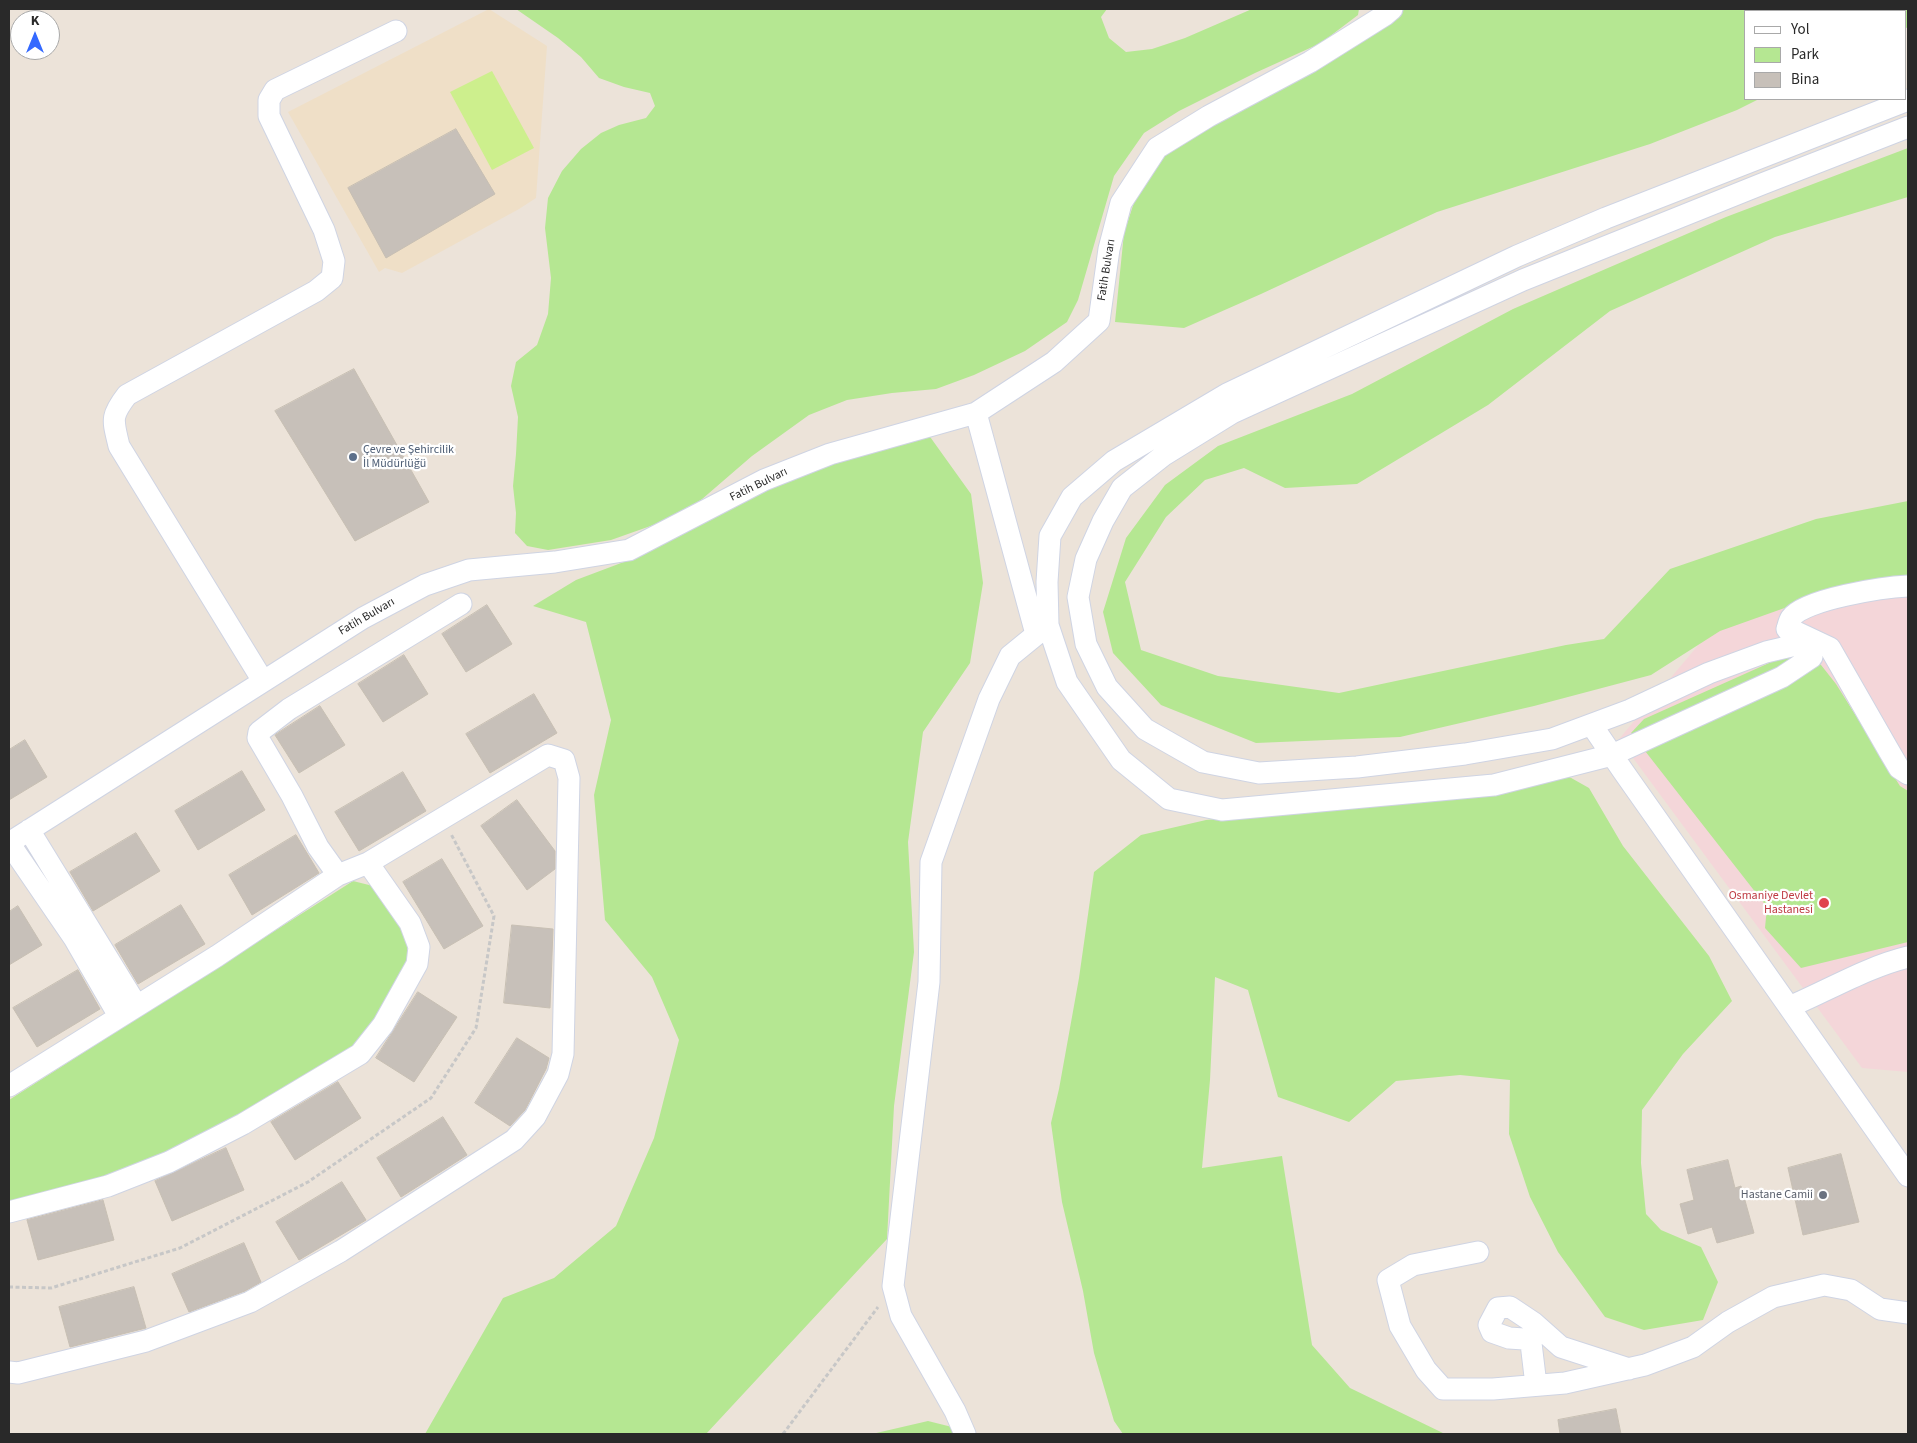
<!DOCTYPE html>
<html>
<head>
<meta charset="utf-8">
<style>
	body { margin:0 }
	#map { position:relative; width:1917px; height:1443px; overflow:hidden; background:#ece3d9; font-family:"Source Sans 3",sans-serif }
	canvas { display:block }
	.frame { position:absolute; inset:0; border:10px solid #292929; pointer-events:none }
	.legend { position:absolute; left:1744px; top:10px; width:162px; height:90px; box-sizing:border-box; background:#fff; border:1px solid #a9a9a9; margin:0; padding:6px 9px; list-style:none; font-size:15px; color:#292929 }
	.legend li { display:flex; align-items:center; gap:10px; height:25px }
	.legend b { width:25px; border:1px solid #a9a9a9 }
	.north { position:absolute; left:10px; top:10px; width:50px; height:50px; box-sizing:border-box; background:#fff; border:1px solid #a9a9a9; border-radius:50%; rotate:0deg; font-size:14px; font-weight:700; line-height:20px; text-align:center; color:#292929 }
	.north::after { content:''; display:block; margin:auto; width:18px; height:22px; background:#3469ff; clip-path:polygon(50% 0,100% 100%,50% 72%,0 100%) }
</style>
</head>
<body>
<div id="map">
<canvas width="1917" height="1443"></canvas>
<div class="frame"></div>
<ul class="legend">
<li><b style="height:6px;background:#fff"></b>Yol</li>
<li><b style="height:14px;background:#b5e792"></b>Park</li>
<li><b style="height:14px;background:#c7c0b9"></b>Bina</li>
</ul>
<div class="north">K</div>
</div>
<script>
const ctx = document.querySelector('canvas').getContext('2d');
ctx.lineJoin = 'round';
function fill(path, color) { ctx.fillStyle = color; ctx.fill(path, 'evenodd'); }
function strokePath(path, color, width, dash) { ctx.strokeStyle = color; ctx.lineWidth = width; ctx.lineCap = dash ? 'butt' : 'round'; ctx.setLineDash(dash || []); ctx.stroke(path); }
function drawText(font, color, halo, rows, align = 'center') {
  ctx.font = font + ' "Source Sans 3",sans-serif'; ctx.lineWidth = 4.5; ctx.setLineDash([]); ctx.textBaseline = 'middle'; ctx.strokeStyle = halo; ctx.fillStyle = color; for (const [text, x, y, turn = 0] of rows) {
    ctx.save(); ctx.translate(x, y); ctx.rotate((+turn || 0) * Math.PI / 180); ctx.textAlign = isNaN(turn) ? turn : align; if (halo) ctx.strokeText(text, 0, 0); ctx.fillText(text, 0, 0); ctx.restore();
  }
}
const education = new Path2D(`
	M489,9L547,46L536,198L519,209L402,273L385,268L379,272L288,112Z`);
const medical = new Path2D(`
	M1908,563V1072L1862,1068L1619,739L1722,617Z`);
const green = new Path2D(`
	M516,9H1107L1101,17L1109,38L1126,52L1152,49L1185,38L1252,9H1359L1358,15L1321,43L1255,73L1179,111L1144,133L1114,176L1078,300L1067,322L1025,351L974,375L936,389L892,393L847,400L809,415L752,456L701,500L659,523L611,540L548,550L527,546L515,533L516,513L513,486L516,454L518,417L511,386L516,362L537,345L548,314L551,278L545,228L548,198L562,171L581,149L601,133L619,125L646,118L655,106L650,93L624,87L599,78L581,57L558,38Z
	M1401,9H1908V27L1906,28V11H1746V99H1759L1737,110L1650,144L1437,212L1261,294L1184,328L1115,322L1124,233L1146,166Z
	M1908,148V197L1775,237L1610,311L1488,405L1357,484L1285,488L1244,468L1205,480L1166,517L1125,582L1141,650L1218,676L1339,693L1566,645L1604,639L1670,569L1816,519L1908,501V582L1807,600L1720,631L1651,675L1534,706L1400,737L1256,743L1161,705L1113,653L1103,612L1126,538L1165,485L1218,446L1352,394L1513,309L1726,217Z
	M923,427L971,494L983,583L970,663L923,732L908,842L914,952L894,1106L887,1239L706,1434H425L503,1298L554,1278L616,1226L654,1138L679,1040L652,977L605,920L594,795L611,720L586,622L533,606L576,580L645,554L823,446Z
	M1810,651L1836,684L1900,786L1908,791V942L1801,968L1765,928L1767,907L1631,733L1644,719L1787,655Z
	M1557,770L1589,788L1623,846L1709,956L1732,1001L1683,1054L1642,1110L1641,1163L1646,1214L1661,1230L1701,1247L1718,1282L1703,1320L1644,1330L1605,1317L1558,1252L1530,1197L1509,1134L1510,1080L1460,1075L1396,1081L1349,1122L1278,1097L1248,990L1215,977L1210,1080L1202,1168L1282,1156L1312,1345L1350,1388L1445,1434H1123L1114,1421L1094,1353L1083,1291L1062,1202L1051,1123L1059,1089L1079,978L1094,872L1141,835L1206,820L1328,808Z
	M353,881L373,886L407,937V969L362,1042L256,1111L188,1144L105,1176L9,1207V1100Z
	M928,1421L980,1434H872Z`);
const pitch = new Path2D(`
	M492,71L534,148L492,170L450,92Z`);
const building = new Path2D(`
	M456,129L495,194L386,258L348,188Z
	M354,369L429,502L355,541L275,411Z
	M487,605L512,644L466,672L442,634Z
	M404,655L428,694L383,722L358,684Z
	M534,694L557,733L490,773L466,734Z
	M320,706L345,745L299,773L275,735Z
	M25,740L47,777L9,800V750Z
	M242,771L265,810L198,850L175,811Z
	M403,772L426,811L359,851L335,812Z
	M517,800L555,851V869L527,890L481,826Z
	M136,833L160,871L93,911L70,872Z
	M296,835L319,873L252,915L229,875Z
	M442,859L483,926L444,949L403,882Z
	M181,905L205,944L138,984L115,945Z
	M18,906L42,945L9,965V912Z
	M512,925L553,929L550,1008L504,1003Z
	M78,970L100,1009L37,1047L13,1008Z
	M418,992L457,1017L414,1082L376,1058Z
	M517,1038L549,1058L546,1069L525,1110L510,1126L475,1103Z
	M338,1082L361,1118L295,1160L271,1122Z
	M443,1117L467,1155L401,1197L377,1158Z
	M226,1148L244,1190L172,1221L155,1181Z
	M1841,1154L1859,1222L1803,1235L1788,1168Z
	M1728,1160L1735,1188L1741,1186L1754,1233L1717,1243L1712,1227L1688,1234L1680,1204L1694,1200L1687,1170Z
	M342,1182L366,1220L299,1260L276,1222Z
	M103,1200L114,1240L38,1260L27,1220Z
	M244,1243L261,1282L245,1291L189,1312L172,1274Z
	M134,1287L146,1328L70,1347L59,1307Z
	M1616,1409L1621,1434H1560L1558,1420Z`);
const path = new Path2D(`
	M9,1287L51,1288L180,1248L308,1182L431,1098L476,1028L494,916L451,834
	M783,1434L878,1307`);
const minor = new Path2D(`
	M976,413L1036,634
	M1787,629L1812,657L1782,677L1612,755L1494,785L1222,810L1169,799L1121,760L1067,682L1048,625L1047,582L1050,536L1072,497L1114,461L1227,394L1517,256L1606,218L1908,100
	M1787,629C1788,626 1789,621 1791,618C1804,599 1885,587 1908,586
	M1794,631L1830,648L1889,751L1899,768L1908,774
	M1792,635L1800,644L1766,652L1709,673L1630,710L1552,739L1465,754L1357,767L1259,773L1203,762L1145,729L1107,687L1086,644L1078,597L1086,559L1103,521L1122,488L1164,455L1232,413L1523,280L1762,184L1908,127
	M263,681L119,446C113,420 110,417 127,395L316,291L332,278L334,261L324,230L269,116V100L275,90L396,31
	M1598,722L1593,727L1623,771L1908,1176
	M29,830L137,1006
	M9,843L363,618L425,585L469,570L555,562L629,550L764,480L830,454L976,413L1054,362L1099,321L1109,249L1121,203L1157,148L1209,116L1310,62L1385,15L1392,9
	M9,843L74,938L119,1016
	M338,875L318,847L292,796L258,738L259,732L289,709L461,604
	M1789,1007C1829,990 1867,967 1908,957
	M9,1086L217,956L338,875L368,863L548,755L564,760L569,778L563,1054L558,1074L535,1117L514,1140L341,1251L250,1302L146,1341L18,1373L9,1372
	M9,1212L108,1186L169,1162L243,1124L360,1054L383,1025L417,964L419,947L410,923L368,863
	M1478,1252L1413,1265L1388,1280L1400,1326L1426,1370L1443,1389H1493L1565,1383L1645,1365L1693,1347L1728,1322L1773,1297L1824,1285L1851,1290L1880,1309L1908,1313
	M1536,1385L1531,1343L1524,1339L1509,1338L1492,1332L1489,1325L1498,1308L1510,1307L1534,1323L1561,1347L1629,1369
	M965,1434L955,1411L901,1316L893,1286L929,982L931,862L989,699L1010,656L1048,625`);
const markers = [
	[353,457,5,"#5c6f8a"],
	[1824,903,6,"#e0444e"],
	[1823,1195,5,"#6b7280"]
];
const streetNames = [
	["Fatih Bulvarı",1107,270,-81],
	["Fatih Bulvarı",759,485,-26],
	["Fatih Bulvarı",367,617,-30]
];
const serviceNames = [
	["Çevre ve Şehircilik",363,450],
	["İl Müdürlüğü",363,464]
];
const healthNames = [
	["Osmaniye Devlet",1813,896],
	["Hastanesi",1813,910]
];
const worshipNames = [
	["Hastane Camii",1813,1195]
];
fill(education, '#efdfc7');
fill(medical, '#f4d6d9');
fill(green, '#b5e792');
fill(pitch, '#cdef8d');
fill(building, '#c7c0b9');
strokePath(building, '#c7bfb3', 1);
strokePath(minor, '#cfd4e3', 23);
strokePath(path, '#c7c7c7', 3, [4, 2.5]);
strokePath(minor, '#fff', 21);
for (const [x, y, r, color] of markers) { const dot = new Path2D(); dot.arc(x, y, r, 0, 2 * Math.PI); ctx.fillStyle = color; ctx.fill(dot); strokePath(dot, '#fff', 2); }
drawText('12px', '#292929', '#fff', streetNames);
drawText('12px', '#4e5e75', '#fff', serviceNames, 'left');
drawText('12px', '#be3a42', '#fff', healthNames, 'right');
drawText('12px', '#5b616d', '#fff', worshipNames, 'right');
</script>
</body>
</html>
